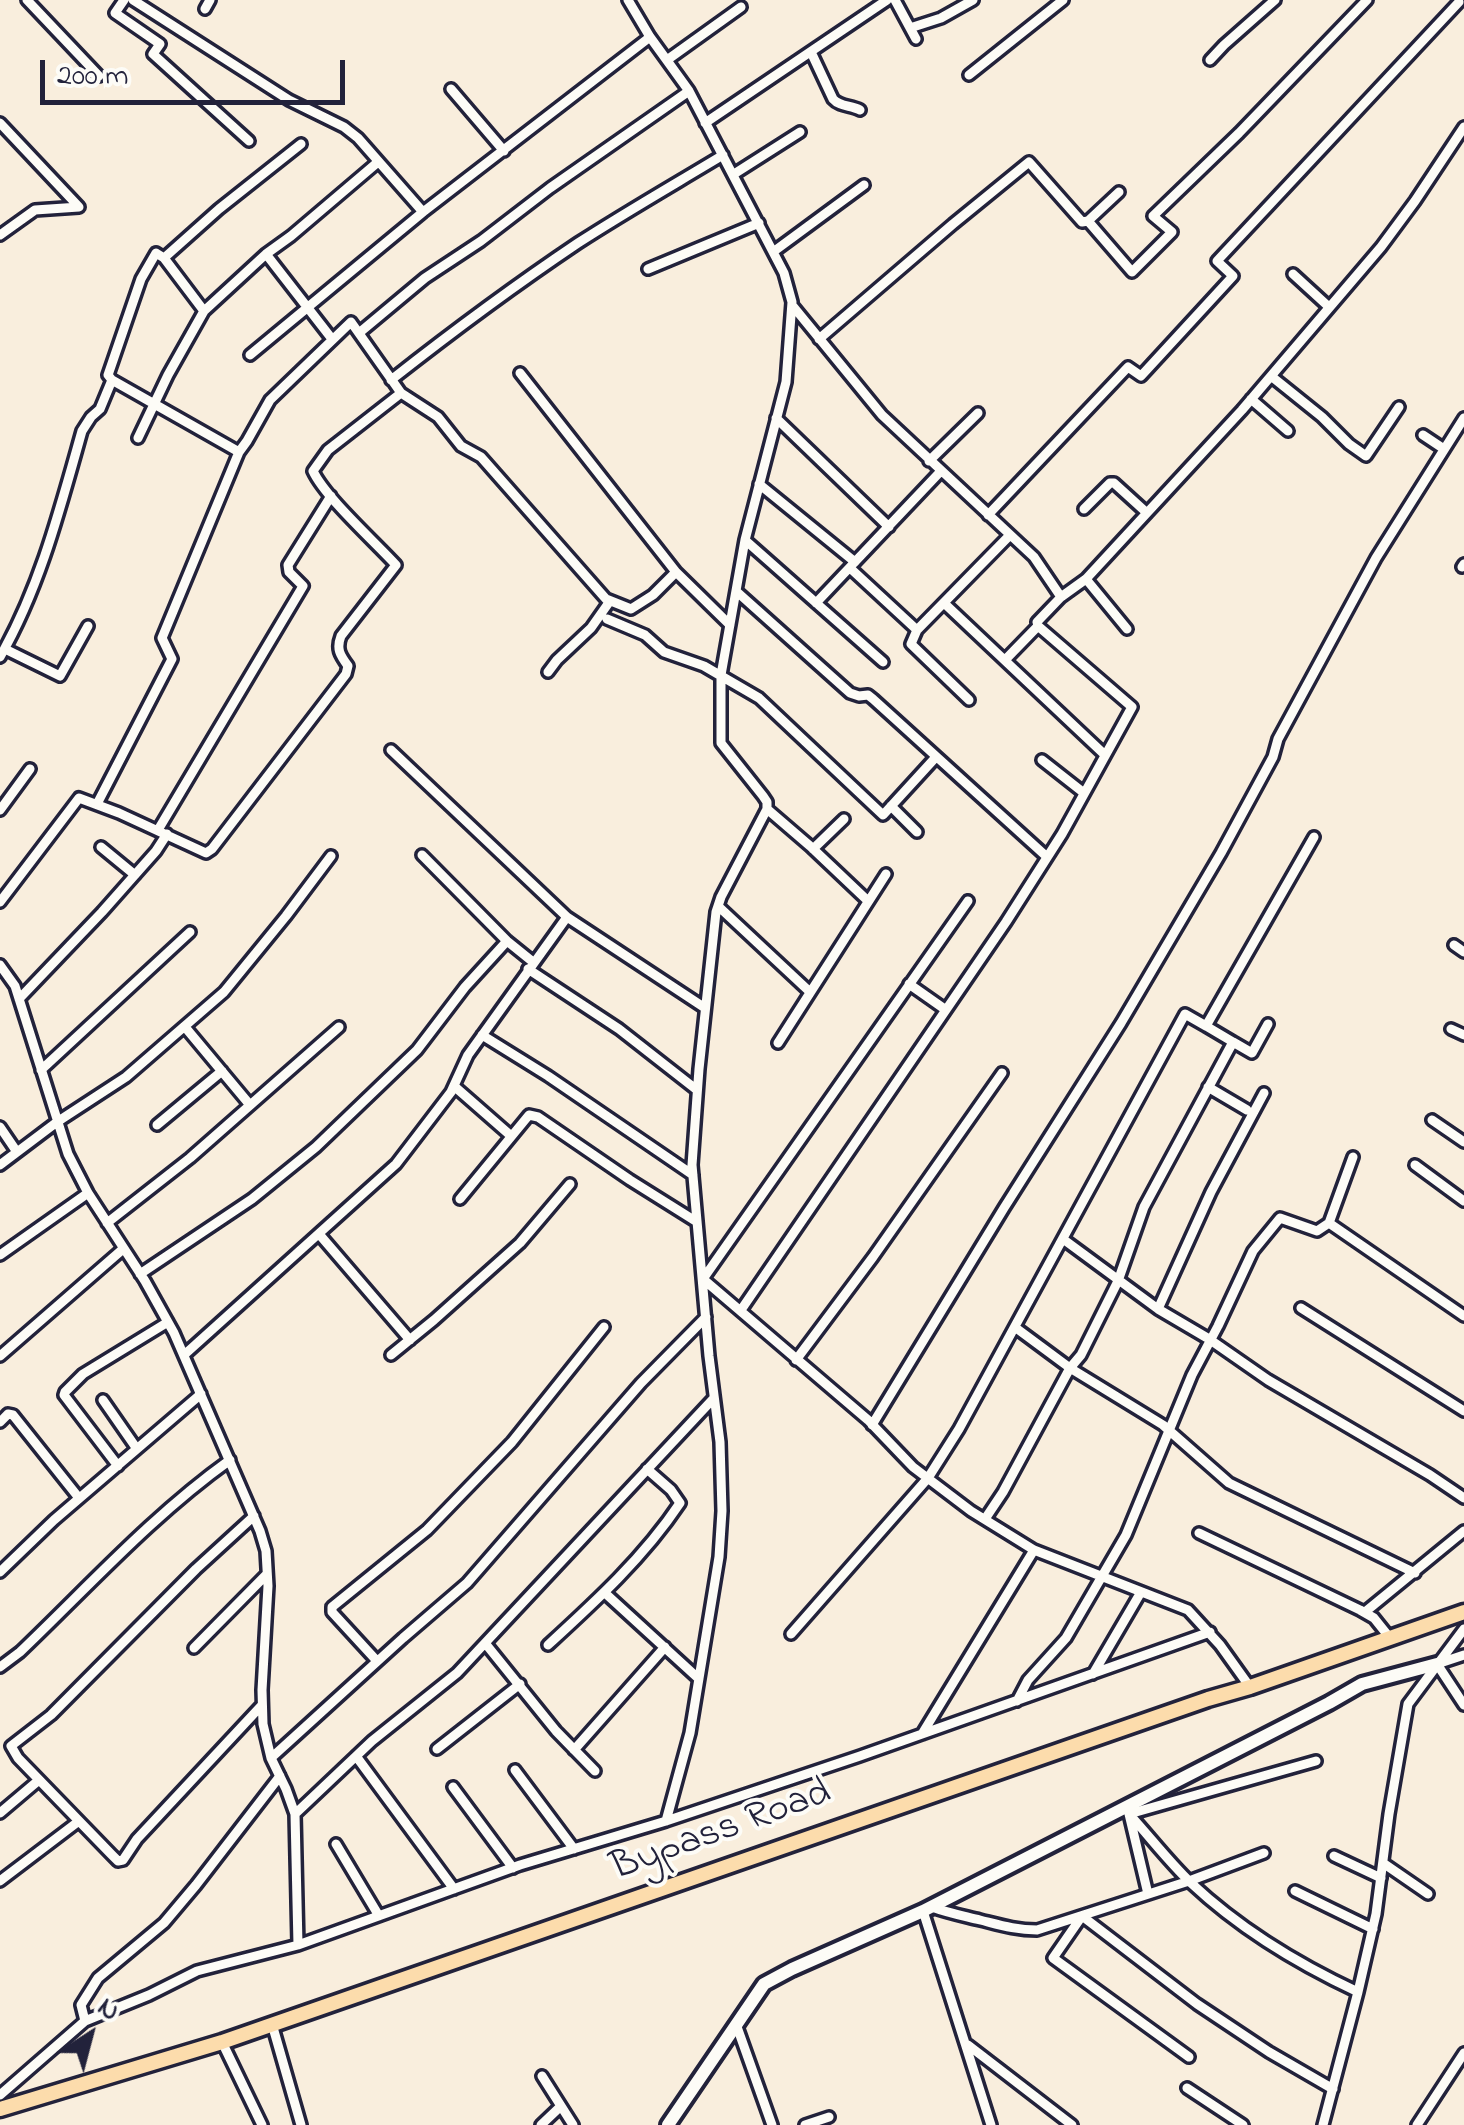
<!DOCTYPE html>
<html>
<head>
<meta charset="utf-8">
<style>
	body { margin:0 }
	#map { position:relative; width:1464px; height:2125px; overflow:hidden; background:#f9eedd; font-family:"Indie Flower",sans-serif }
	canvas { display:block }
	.north { position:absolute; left:40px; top:1985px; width:100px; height:100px; -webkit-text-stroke:8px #fdfcf7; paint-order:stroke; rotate:36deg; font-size:28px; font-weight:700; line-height:40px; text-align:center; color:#22223b }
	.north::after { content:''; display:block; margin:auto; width:35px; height:45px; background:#22223b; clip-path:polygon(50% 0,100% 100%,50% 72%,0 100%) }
	.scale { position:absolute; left:40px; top:60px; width:305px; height:45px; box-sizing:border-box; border:5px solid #22223b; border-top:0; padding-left:12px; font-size:30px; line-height:35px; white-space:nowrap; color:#22223b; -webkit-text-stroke:8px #fdfcf7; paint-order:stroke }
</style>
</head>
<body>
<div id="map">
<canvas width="1464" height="2125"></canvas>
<div class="north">N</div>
<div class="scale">200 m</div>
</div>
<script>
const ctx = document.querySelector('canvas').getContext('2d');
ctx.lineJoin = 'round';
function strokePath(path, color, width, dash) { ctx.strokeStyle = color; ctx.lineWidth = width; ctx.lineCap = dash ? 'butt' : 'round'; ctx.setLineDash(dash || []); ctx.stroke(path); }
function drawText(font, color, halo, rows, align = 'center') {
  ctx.font = font + ' "Indie Flower",sans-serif'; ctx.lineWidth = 8; ctx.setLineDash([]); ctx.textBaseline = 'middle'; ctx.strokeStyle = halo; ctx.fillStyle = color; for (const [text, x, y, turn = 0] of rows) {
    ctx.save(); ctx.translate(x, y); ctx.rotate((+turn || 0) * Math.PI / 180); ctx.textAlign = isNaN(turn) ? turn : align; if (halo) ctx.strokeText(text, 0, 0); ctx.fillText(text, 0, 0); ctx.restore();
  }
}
const street = new Path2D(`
	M27,0L99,76
	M124,0L115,13L160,44L153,54L249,141
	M133,0L289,100L344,127L358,138L423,212
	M628,0L650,37L689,91L784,273L792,302L786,382L745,540L721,675V743L763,796L767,802V809L721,897L716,912L699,1069L692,1165L709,1356L720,1442L722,1511L719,1557L690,1733L666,1821
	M895,0L916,39
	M205,9L210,0
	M910,28L941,18L973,0
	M811,52L833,99C840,107 851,105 860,110
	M667,60L741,7
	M1210,60L1224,45L1275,0
	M969,75L1063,0
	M451,89L504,151
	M0,123L79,207L35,210L0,235
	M705,123L887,0
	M734,174L800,132
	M1119,192L1088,221L1132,272L1172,232L1153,216L1239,133L1367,0
	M773,252L864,185
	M266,254L332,339
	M164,258L204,311
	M648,269L759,223
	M1293,274L1329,307
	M359,333L425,278L481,241L550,188L689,91
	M819,339L953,224L1029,162L1082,222L1088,221
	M250,355L423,212L650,37
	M520,373L676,572L730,625
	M1271,376L1322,417L1349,444L1366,456L1399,407
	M112,380L239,452L247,441L270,400L351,322L401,393L438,417L461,446L481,457L606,599L631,609L653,595L676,572
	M391,380C452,332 514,286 578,243C626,212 675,184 723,155
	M1251,399L1288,431
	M776,418L889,527
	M1423,435L1444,449
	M138,438L168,375L204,311L266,254L291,236L378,162
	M929,461L978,413
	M759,484L855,562
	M1084,509L1110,483H1114L1147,513
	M988,515L1128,367L1141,376L1233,276L1217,261L1459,2
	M745,540L883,662
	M1462,567L1464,564
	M850,568L917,630
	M1086,579L1127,629
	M736,591L850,693L859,696L868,695L873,699L1047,857
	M1061,597L1086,579L1242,410L1381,247L1415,201L1464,127
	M816,603L940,472
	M944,603L1105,755
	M607,619L645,635L664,652L704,666L759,698L883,815L936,757
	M5,649L60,676L88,626
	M0,657C40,587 60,509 82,431L91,417L100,409L112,380L108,375L141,279L156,253L164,258L219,209L301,144
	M1005,660L1038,626
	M548,672L557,660L591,628L610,601
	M969,700L911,644L917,630L1010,535
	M391,750L567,917L705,1008
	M1042,760L1084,793
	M97,804L172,659L162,638L239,452
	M891,806L917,832
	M767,809L810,846L868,901
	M0,810L30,769
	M158,830L303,586L289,572L288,565L331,496
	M101,847L135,875
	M813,849L844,819
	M422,855L507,941L533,962
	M968,901L703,1279L868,1420L913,1467L971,1511L1034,1550L1188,1610L1220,1645L1250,1687
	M0,902L79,798L119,813L206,853L212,849L346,674L348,666C340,655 336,649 341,636L396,565C374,541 325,497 313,471L328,450L401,393
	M718,906L810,992
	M1454,945L1464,952
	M0,965L15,986L68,1154L88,1193L145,1281L174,1333L260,1531L266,1551L268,1586L262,1690L263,1724L271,1758L286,1789L295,1814L298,1945
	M528,969L619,1029L697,1090
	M909,984L946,1010
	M19,999L102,912L156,851L167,834
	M185,1027L250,1105
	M1451,1029L1464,1035
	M482,1035L548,1076L693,1175
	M1233,1042L1252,1053L1268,1024
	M778,1043L886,874
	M41,1070L190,932
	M454,1086L510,1135
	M1208,1087L1247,1110
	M1432,1120L1464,1142
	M157,1125L222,1071
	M0,1127L17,1152
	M1353,1157L1329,1223L1464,1316
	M0,1165L57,1122L126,1077L224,992L286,916L331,856
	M1415,1165L1464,1201
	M460,1199L529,1115L538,1117L630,1180L697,1222
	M107,1223L190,1158L339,1027
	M319,1234L410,1340
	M1063,1239L1158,1309L1209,1339L1268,1380L1430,1475L1464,1498
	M0,1255L88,1193
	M140,1274L252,1199L316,1147L417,1050L465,987L507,941
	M1301,1308L1464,1411
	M1158,1309L1211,1192L1264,1093
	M741,1310L1006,922L1062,834L1132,707L1038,626L1037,622L1061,597L1034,557L882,415L792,305
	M1016,1328L1070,1368L1163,1425L1229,1483L1415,1573
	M184,1355L396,1164L451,1092L468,1055L567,917
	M391,1355L434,1320L520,1243L570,1184
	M0,1356L123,1249
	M796,1360L873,1257L1002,1073
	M103,1400L137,1449
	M0,1422L8,1414L13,1415L79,1498
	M872,1425L1004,1208L1121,1023L1221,853L1273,757L1278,739L1376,558L1464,418
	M118,1466L64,1395L65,1392L83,1374L168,1322
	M254,1516L196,1569L51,1715L11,1746L18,1758L111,1854L118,1861L123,1860L137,1839L262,1705
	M985,1519L1003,1492L1070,1368L1081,1355L1118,1281L1144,1207L1233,1042L1206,1026
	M1199,1533L1360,1610L1374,1618L1390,1638
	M0,1572L54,1520L201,1394
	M605,1593L699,1679
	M1365,1612L1464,1531
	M791,1634L928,1478L959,1429L1185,1014L1206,1026L1314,837
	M485,1643L556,1731L595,1771
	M548,1645C596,1601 644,1557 680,1503L671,1490L647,1469
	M194,1648L267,1574
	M1464,1655L1437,1664L1464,1705
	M377,1661L332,1612V1607L427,1530L512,1442L604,1327
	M0,1667L20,1652C89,1586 153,1515 230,1460
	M1093,1674L1141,1592
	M1017,1701L1028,1680L1066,1638L1126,1535L1192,1375L1218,1326L1253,1251L1280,1218L1317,1231L1329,1223
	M922,1734L1034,1550
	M437,1749L520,1684
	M574,1750L665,1647
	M356,1756L454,1889
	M271,1758L403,1638L467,1583L641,1383L706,1317
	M515,1770L574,1849
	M453,1787L513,1868
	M1127,1807L1129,1814C1150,1837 1169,1862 1191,1883C1240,1929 1298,1964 1358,1992
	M0,1813L39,1780
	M295,1814L372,1741L457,1673L714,1398
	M336,1844L379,1916
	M1334,1856L1381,1878
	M1383,1863L1428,1894
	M0,1881L79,1821
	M1295,1891L1373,1929
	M1148,1894L1129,1814L1316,1761
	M932,1907C948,1913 964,1916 980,1920C1000,1925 1016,1930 1037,1930L1189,1881L1264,1853
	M923,1911L991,2125
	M85,2021L81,2005L98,1978L164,1923L196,1885L280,1776
	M272,2024L301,2125
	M736,2024L772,2125
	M222,2042L262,2125
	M968,2045L1072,2125
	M1189,2057L1053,1958L1082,1916L1197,2004L1269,2052L1333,2089
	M542,2076L573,2125
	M1187,2088L1243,2125
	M0,2095L85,2021L149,1995L197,1971L298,1945L520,1865L666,1821L860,1756L1210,1632
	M541,2125L561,2106
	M805,2125L829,2117
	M1323,2125L1358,1992L1376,1914L1389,1814L1408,1704L1464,1629
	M1417,2125L1464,2053`);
const secondary = new Path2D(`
	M668,2125L764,1984L792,1969L923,1911L1329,1703L1362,1684L1437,1664`);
const primary = new Path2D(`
	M0,2109L222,2042L1208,1699L1250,1687L1464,1612`);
const streetNames = [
	["Bypass Road",722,1833,-20]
];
strokePath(street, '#22223b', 16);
strokePath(secondary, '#22223b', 20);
strokePath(primary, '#22223b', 21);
strokePath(street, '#fdfcf7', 9);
strokePath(secondary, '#fdfcf7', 12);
strokePath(primary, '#fcdcac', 14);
drawText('40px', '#22223b', '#fdfcf7', streetNames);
</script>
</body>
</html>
